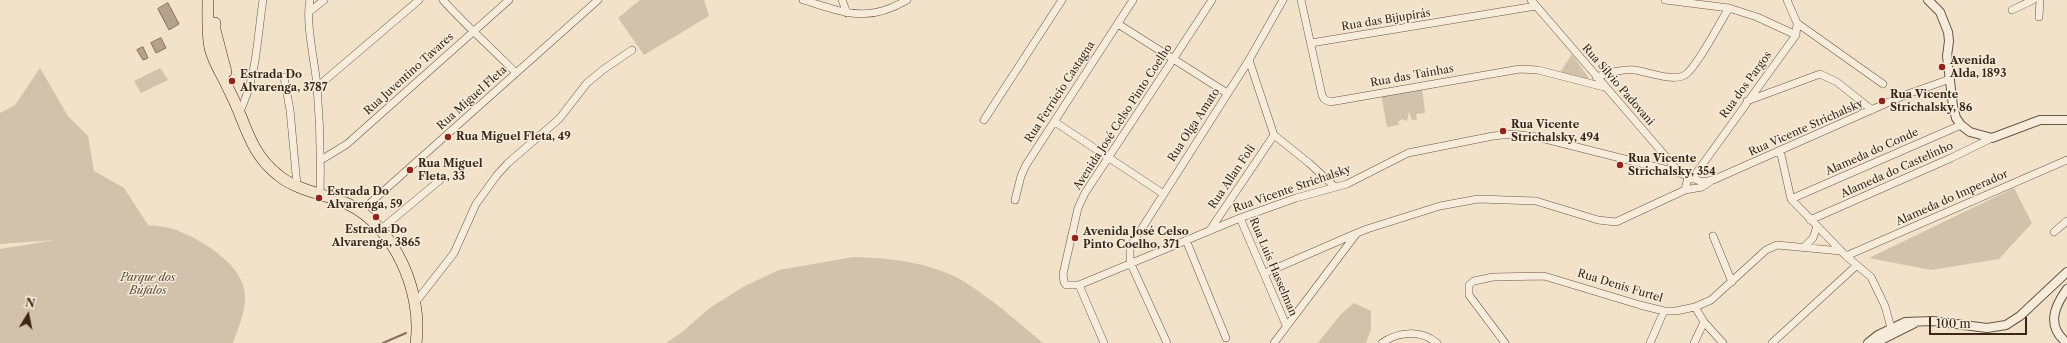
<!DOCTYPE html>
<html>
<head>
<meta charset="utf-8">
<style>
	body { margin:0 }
	#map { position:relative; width:2067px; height:343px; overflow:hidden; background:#f2e2c9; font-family:"Libre Caslon Text",serif }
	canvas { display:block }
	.north { position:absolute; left:8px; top:295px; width:40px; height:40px; -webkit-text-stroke:3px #f7ecdc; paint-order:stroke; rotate:10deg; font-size:11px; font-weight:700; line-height:16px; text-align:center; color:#3b2718 }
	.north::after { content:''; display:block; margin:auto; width:14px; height:18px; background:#3b2718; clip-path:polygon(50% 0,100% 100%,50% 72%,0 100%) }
	.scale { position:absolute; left:1929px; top:317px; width:98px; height:18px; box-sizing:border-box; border:2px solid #3b2718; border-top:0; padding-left:5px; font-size:12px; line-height:14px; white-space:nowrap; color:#3b2718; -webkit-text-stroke:3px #f7ecdc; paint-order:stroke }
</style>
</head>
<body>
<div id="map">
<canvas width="2067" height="343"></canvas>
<div class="north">N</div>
<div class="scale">100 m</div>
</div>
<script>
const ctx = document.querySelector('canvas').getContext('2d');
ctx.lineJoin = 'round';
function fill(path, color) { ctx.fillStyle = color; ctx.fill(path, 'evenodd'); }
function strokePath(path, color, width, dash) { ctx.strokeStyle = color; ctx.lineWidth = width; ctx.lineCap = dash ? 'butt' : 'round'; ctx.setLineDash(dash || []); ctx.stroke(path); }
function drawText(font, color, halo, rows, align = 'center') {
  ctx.font = font + ' "Libre Caslon Text",serif'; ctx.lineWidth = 3; ctx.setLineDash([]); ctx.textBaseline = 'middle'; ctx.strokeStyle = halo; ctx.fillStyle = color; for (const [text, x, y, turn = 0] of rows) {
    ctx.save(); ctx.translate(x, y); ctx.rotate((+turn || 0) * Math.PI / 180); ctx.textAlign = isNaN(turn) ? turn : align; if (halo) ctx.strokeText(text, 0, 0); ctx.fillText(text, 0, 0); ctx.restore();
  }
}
const green = new Path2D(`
	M640,0H704L709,16L644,55L618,18Z
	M1572,54L1590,80L1560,73Z
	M40,68L68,116L88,136L94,171L124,188L148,225C157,226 168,227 176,230C201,239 244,265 245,295C246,311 238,328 233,343H0V249L55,240L0,244V113L15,105Z
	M160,68L168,80L141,93L134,81Z
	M1422,87L1425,113L1416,114L1417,120H1412L1409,112L1407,121L1402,119L1398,122L1399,125L1387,127L1381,95Z
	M2014,188L2032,223L1999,259L1931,270L1869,258Z
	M853,257C890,258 930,262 963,281C991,298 1018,322 1043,343H666L682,332L711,307L743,287L779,270Z
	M1354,303L1371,311V329L1366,343H1318L1340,315Z`);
const water = new Path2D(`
	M168,3L179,24L169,30L158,9Z
	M161,38L166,48L156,53L151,43Z
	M143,47L148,58L143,60L137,50Z`);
const stream = new Path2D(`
	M383,343L406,333`);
const minor = new Path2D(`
	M310,0C305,22 315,62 317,86C320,122 321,158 320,194
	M443,0C466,26 492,48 516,73
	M803,0C844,12 866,24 907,0
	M842,0L847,13
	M1212,0L1085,193L1078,208L1063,274L1064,282L1066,285H1079L1240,218L1296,198L1347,184L1408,153L1493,136L1513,134L1537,137L1680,173
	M1301,0L1322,95L1324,99L1330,102L1520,69L1538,70L1604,87
	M1531,0L1680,173L1702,182L1713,180L1905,95L1950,79
	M1665,0L1729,8L1757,17L1796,35
	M2012,10L2033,0
	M309,12L324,0
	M2039,17L2040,0
	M1797,23L1883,84
	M1118,24L1227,93
	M1311,43L1536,6
	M1249,60L1274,135L1309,163L1335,187
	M284,77L290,110L297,185
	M1596,77C1609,73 1621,69 1635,70C1648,72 1674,82 1685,75C1697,67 1720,22 1729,8
	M317,87L419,0
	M1747,101L1820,74L1837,82L1872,110
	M239,113C257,78 257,39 263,0
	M984,120L1062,0
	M1055,122L1162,193
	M1780,150L1791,199L1846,256L1871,277L1885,306L1891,328
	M321,160L347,144L509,0
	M1692,179L1796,35L1797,23L1787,0
	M1685,190L1702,187L1711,181
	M1791,199L1961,125
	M1015,200L1021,176L1026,165L1133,0
	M360,212L598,0
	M1240,218L1286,325
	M1810,220L1951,158L1992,138
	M380,230L440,180
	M1210,230L1274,135
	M2054,232L2067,221
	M1713,236L1732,282
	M1186,240L1226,338
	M1805,246L1813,238L1817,226
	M1846,256L2067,160
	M1265,273L1357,233
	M1079,285L1104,343
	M415,303L454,253L476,204L497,175L508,163L559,119L587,83L604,69L632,50
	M1704,322L1723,343
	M1167,343L1130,262V247L1249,60L1283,0
	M1274,343L1357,233L1367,229L1440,206L1478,199L1536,201L1598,220L1616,222L1685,190L1688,177
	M1382,343C1399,331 1421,330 1437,343
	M1505,343L1469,295V285L1474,281L1493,277L1544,276L1640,305L1664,311H1676L1695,307L1711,300L1766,250L1777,245L1841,251
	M1650,343L1664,311
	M1694,343L1704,322L1695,307
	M1772,343L1856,266`);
const tertiary = new Path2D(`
	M1928,0L1940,12L1948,32L1949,41L1947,56L1953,106L1956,118L1961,125L1970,132L1992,138L2040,120H2067
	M1868,343L1878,335L1905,322L1933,321L1987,328L2006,325L2020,316L2067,272
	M1875,343L1915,323
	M2067,343C2046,326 2054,307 2067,289`);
const primary = new Path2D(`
	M208,0C208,16 207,33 210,48C214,64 223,76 229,90C246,122 248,151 278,175C297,191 326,194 348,204C395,227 423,293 416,343
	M215,23V30L226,72`);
const markers = [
	[1942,67,4,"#8f2418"],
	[232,81,4,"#8f2418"],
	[1882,101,4,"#8f2418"],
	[1503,131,4,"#8f2418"],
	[448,137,4,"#8f2418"],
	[1620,165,4,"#8f2418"],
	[410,170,4,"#8f2418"],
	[319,198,4,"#8f2418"],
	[376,217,4,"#8f2418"],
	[1075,238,4,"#8f2418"]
];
const streetNames = [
	["Rua das Bijupirás",1386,20,-9],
	["Rua Juventino Tavares",409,74,-42],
	["Rua das Tainhas",1412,76,-10],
	["Rua Sílvio Padovani",1618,85,49],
	["Rua dos Pargos",1746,85,-54],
	["Rua Ferrúcio Castagna",1060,92,-57],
	["Rua Miguel Fleta",472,98,-42],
	["Avenida José Celso Pinto Coelho",1123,117,-57],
	["Rua Olga Amato",1194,125,-57],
	["Rua Vicente Strichalsky",1806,128,-24],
	["Alameda do Conde",1872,152,-24],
	["Alameda do Castelinho",1897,170,-24],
	["Rua Allan Foli",1232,177,-56],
	["Rua Vicente Strichalsky",1292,189,-19],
	["Alameda do Imperador",1952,198,-24],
	["Rua Luís Hasselman",1273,267,67],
	["Rua Denis Furtel",1620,286,17]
];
const poiNames = [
	["Avenida",1950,61],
	["Alda, 1893",1950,74],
	["Estrada Do",240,75],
	["Alvarenga, 3787",240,88],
	["Rua Vicente",1890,95],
	["Strichalsky, 86",1890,108],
	["Rua Vicente",1511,125],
	["Strichalsky, 494",1511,138],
	["Rua Miguel Fleta, 49",456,137],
	["Rua Vicente",1628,159],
	["Strichalsky, 354",1628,172],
	["Rua Miguel",418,164],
	["Fleta, 33",418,177],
	["Estrada Do",327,192],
	["Alvarenga, 59",327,205],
	["Estrada Do",376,230,"center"],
	["Alvarenga, 3865",376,243,"center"],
	["Avenida José Celso",1083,232],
	["Pinto Coelho, 371",1083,245]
];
const parkNames = [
	["Parque dos",148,278],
	["Búfalos",148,291]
];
fill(green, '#d3c2ab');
fill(water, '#b4a28d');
strokePath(water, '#84715e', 1);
strokePath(stream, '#84715e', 2);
strokePath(minor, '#695644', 8);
strokePath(tertiary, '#695644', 10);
strokePath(primary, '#3b2718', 12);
strokePath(minor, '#f7ecdc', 7);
strokePath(tertiary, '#f7ecdc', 8);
strokePath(primary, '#f2e2c9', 11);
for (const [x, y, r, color] of markers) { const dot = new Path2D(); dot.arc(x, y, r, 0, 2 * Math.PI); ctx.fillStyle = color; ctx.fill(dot); strokePath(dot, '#f7ecdc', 1.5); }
drawText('11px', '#3b2718', '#f7ecdc', streetNames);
drawText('bold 11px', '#3b2718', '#f7ecdc', poiNames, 'left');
drawText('italic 11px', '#614e3d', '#f7ecdc', parkNames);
</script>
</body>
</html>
